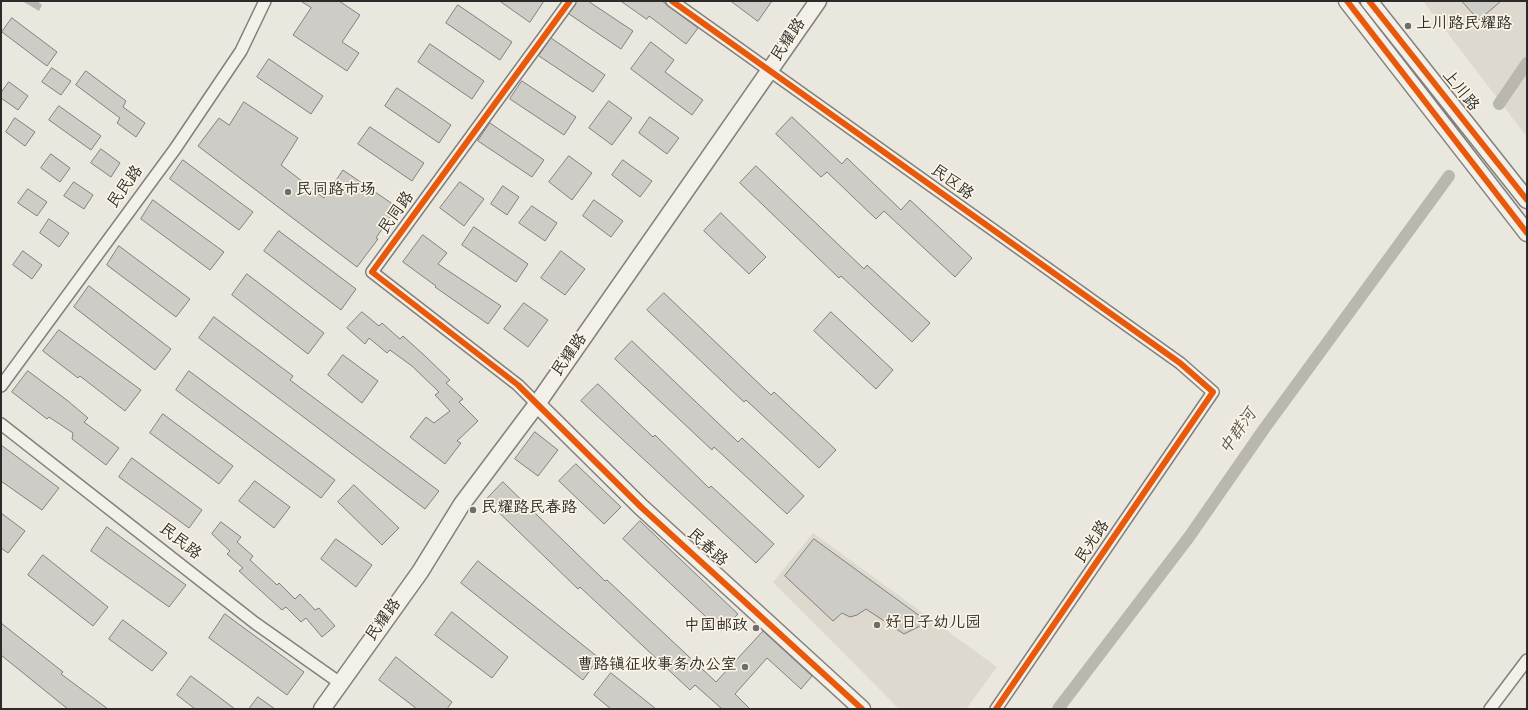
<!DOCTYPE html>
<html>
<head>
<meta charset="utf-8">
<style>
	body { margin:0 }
	#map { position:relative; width:1528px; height:710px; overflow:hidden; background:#eae7df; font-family:Dekko,sans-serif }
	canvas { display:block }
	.frame { position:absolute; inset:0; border:2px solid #2b2b2b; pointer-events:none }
</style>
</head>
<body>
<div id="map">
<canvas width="1528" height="710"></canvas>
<div class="frame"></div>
</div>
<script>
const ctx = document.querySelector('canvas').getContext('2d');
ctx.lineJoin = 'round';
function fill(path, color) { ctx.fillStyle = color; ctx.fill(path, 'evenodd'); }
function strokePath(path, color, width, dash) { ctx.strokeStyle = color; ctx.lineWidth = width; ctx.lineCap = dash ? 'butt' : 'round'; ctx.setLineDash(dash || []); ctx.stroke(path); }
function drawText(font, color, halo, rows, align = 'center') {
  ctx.font = font + ' Dekko,"LXGW WenKai TC",sans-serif'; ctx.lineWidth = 3.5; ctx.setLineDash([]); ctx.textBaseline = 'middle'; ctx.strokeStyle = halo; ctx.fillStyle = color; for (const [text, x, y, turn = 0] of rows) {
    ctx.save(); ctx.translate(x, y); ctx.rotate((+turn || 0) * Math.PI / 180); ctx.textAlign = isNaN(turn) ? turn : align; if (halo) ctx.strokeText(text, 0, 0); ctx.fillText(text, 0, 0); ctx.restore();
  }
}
const built = new Path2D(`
	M1423,1H1527V137Z
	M813,533L997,667L966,709H899L773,582Z`);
const water = new Path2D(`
	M22,1H37L42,5L39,11Z`);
const canal = new Path2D(`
	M1499,104L1527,63
	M1058,709L1189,537L1264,429L1449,176`);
const building = new Path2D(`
	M301,1H339L360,15L342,42L359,53L347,71L293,35L311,8Z
	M500,1H544L530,22Z
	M577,1H588L633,31L621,49L569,14Z
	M621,1H662L698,28L686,44L649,16L647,19Z
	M731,1H772L758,21Z
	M1462,1H1501L1479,20Z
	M458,5L512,42L500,60L446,23Z
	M12,18L57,52L47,66L2,32Z
	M551,38L605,75L593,92L539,56Z
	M651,42L674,60L665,72L703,100L692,115L631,69Z
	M430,44L484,81L472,99L418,62Z
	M269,59L323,96L311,114L257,77Z
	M52,68L71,81L61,95L42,82Z
	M86,71L126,101L123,107L145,123L136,137L117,123L120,118L76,85Z
	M522,81L576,117L564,135L510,99Z
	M9,82L28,96L18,110L1,98V93Z
	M397,88L451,125L439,143L385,106Z
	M609,101L632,118L612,145L589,128Z
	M244,102L298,138L281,165L324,198L343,170L397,207L376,238L378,239L357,267L198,146L219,118L229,125Z
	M59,106L101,136L91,150L49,120Z
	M650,117L679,138L667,154L639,133Z
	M792,117L842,164L847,158L901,210L910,200L972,258L955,277L884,211L876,219L827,172L821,177L776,134Z
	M15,118L35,132L25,146L6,132Z
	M490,123L544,160L532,177L478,141Z
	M370,127L424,163L412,181L358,144Z
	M101,149L120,163L111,177L91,163Z
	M51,154L70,168L60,182L41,168Z
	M569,156L592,173L572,200L549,182Z
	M183,160L253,212L239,230L170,179Z
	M623,160L652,181L640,197L612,175Z
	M756,166L864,269L867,265L930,323L912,342L841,276L839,278L740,183Z
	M74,182L93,195L84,209L64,196Z
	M460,182L484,199L464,226L440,208Z
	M503,186L519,197L507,215L491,204Z
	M28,189L47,202L37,216L18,203Z
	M153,200L224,252L210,270L141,219Z
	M594,200L623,221L611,237L583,216Z
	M532,206L557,223L545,241L519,223Z
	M721,213L766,257L749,274L704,231Z
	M49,219L69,233L59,247L40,233Z
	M474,227L528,264L516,282L462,245Z
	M279,231L356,289L341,310L264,251Z
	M423,235L447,253L438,264L501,306L488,324L435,287L436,286L403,262Z
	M119,246L190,299L176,317L107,265Z
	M23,251L42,265L32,279L13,265Z
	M561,251L585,269L565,295L541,278Z
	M247,274L324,333L308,354L232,295Z
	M89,286L171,349L155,370L74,307Z
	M664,293L771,395L774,392L836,450L819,468L746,400L744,402L647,310Z
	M524,303L548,320L528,347L504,329Z
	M362,312L379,326L382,323L400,339L403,336L424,355L450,380L446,383L463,399L459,402L478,421L457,441L461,443L445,464L410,437L426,417L434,423L450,411L435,395L439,392L412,366L390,350L387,353L369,338L365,344L347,328Z
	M831,312L893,370L876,389L814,331Z
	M214,317L293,376L290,380L439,491L425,509L199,338Z
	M59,330L141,390L125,411L80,376L78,378L43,351Z
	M632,341L738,442L742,438L804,496L787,514L714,447L712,450L615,359Z
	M343,355L378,381L362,403L328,375Z
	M28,371L68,401L88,418L84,422L119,448L106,465L72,439L73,433L49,417L47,419L12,392Z
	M189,371L335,480L321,498L176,390Z
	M598,384L653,437L655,435L709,488L711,486L774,544L756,563L581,401Z
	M163,414L233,466L219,484L150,433Z
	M535,432L558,450L538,476L515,459Z
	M1,445L59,488L42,510L1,481Z
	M132,458L202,510L189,528L119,477Z
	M576,464L621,507L604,524L559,481Z
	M255,481L290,507L274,528L239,501Z
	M503,482L605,581L607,580L716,682L763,631L812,676L801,689L767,658L735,694L750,709H722L695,685L690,690L580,587L578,589L486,500Z
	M354,485L399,528L382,545L338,502Z
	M1,513L25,531L8,553L1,548Z
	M640,521L738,614L721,631L623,539Z
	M221,522L241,537L237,542L253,556L250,560L277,585L279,583L295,599L300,594L315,610L319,608L335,626L322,637L306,618L301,622L286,607L282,610L239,571L243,568L227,554L230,551L212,534Z
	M107,527L186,585L169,607L91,551Z
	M336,539L372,565L356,587L321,559Z
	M814,539L928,622L904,634L866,609L857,615L850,617L842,613L833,621L785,576Z
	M43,555L108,607L93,626L28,575Z
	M478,561L599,658L583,680L461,583Z
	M452,612L508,657L492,678L435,635Z
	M225,614L304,672L287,695L209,638Z
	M123,620L167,653L152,671L109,639Z
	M1,623L63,672L61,674L108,709H68L59,702L1,655Z
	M396,657L452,702L447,709H417L379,680Z
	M611,673L656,709H611L594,695Z
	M191,676L235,709H195L177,695Z
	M258,697L275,709H249Z`);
const street = new Path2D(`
	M672,1L1180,363L1213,392L996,709
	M1,386L175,149L241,51L265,1
	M537,404L518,385L372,272L570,1
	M1,424L255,623L340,683
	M1490,709L1527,660`);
const secondary = new Path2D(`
	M1347,1L1527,233
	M1369,1L1527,200
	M537,404L641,507L862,709
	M322,709L420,572L462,504L537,404L818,1`);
const cycleway = new Path2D(`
	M570,1L372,272L518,385L641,507L862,709
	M672,1L1180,363L1213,392L996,709
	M1347,1L1527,233
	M1369,1L1527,200`);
const markers = [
	[1408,26,4,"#6e6d6a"],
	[288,192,4,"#6e6d6a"],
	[473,510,4,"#6e6d6a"],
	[877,625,4,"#6e6d6a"],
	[756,628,4,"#6e6d6a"],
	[745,667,4,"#6e6d6a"]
];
const poiNames = [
	["上川路民耀路",1416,26],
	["民同路市场",296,192],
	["民耀路民春路",481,510],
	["好日子幼儿园",885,625],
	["中国邮政",748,628,"right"],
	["曹路镇征收事务办公室",737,667,"right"]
];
const streetNames = [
	["民耀路",790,41,-56],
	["上川路",1459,92,51],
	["民区路",951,184,36],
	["民民路",127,188,-54],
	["民同路",398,214,-54],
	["民耀路",571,356,-55],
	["民民路",179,543,38],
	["民光路",1094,543,-56],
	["民春路",706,549,42],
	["民耀路",385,621,-54]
];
const waterNames = [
	["中群河",1240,433,-55]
];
fill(built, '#ddd9ce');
fill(water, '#bab7ae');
strokePath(canal, '#bab7ae', 12);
fill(building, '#ceccc6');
strokePath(building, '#81807c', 1);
strokePath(street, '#81807c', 14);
strokePath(secondary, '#81807c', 19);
strokePath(street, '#f3f0ea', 11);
strokePath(secondary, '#f3f0ea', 16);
strokePath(cycleway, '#e8590c', 6);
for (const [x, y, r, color] of markers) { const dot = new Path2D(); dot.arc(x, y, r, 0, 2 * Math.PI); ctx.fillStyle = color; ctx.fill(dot); strokePath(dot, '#fcf5e5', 1.5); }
drawText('16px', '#2b2b2b', '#fcf5e5', poiNames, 'left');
drawText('16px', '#2b2b2b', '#fcf5e5', streetNames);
drawText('italic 17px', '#565552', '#fcf5e5', waterNames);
</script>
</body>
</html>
